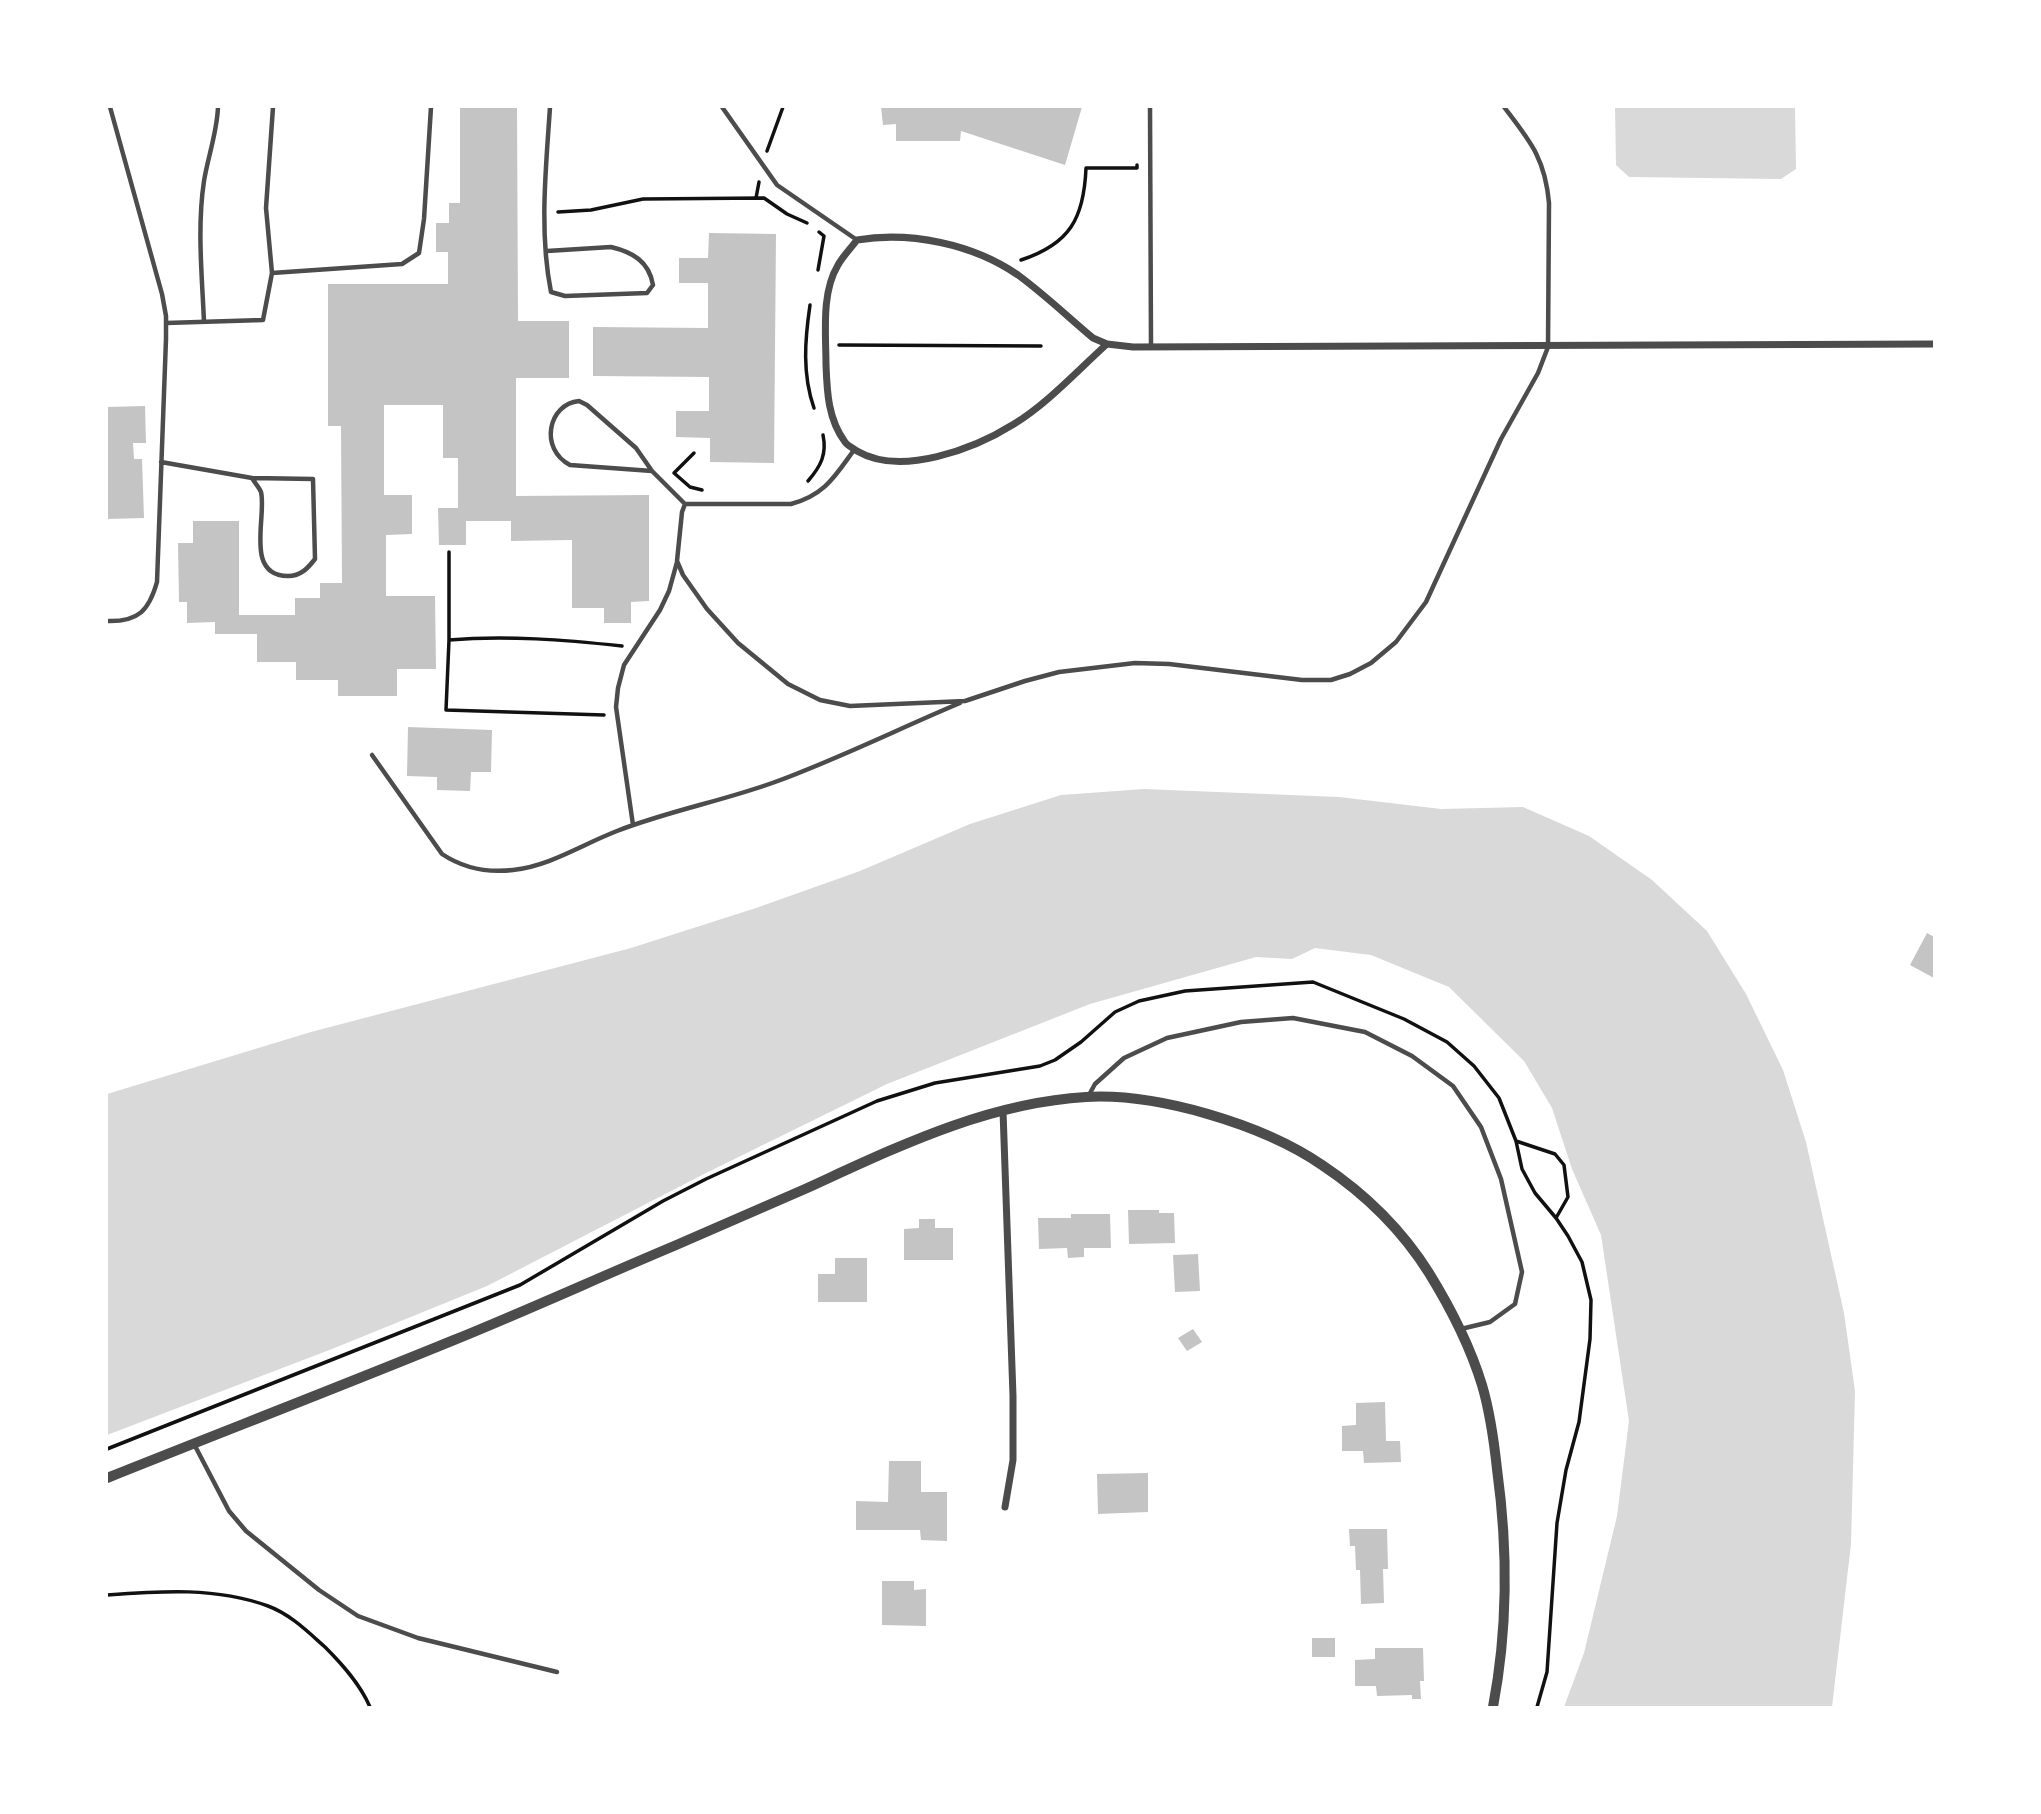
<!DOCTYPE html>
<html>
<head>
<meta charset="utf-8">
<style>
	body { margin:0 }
	#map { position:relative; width:2041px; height:1814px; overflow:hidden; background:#fff; font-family:Poppins,sans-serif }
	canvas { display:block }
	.frame { position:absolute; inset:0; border:108px solid #fff; pointer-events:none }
</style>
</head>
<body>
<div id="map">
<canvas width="2041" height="1814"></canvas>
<div class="frame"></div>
</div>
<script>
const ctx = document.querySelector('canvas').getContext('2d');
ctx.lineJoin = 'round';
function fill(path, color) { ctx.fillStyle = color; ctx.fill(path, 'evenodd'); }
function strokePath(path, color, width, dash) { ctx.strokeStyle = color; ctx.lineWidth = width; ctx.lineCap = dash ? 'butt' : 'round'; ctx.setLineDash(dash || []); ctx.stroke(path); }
const water = new Path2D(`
	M1615,107H1795L1796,169L1781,179L1629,177L1616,165Z
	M1144,789L1339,797L1441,809L1523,807L1589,836L1652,880L1707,931L1746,994L1783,1070L1806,1142L1844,1313L1855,1391L1851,1544L1832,1707H1564L1584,1653L1617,1516L1629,1421L1601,1235L1572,1169L1552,1108L1524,1061L1449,987L1371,955L1315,948L1292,959L1256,957L1090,1004L887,1084L704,1174L487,1286L332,1349L107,1435V1094L311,1032L631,948L756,908L860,871L970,824L1061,795Z`);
const building = new Path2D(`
	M460,107H517L518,321H569V378H516V496L649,495V601L631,602V623H604V608H572V540L511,541V521H466V545H439L438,508H458V458H443V405H384V495H412V534L386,535V596H435L436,669H397V696H338V680H296V662H257V634H215V622L187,623V602H179L178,543H193V521H239V615H295V598H320V583H342L341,426H328V284H448V252H436V223H449V203H460Z
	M881,107H1082L1065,165L961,131L960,141H896V124L883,125Z
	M709,233L776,234L774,463L710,462V438L676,437V411H709V377L593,376V327L708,328V283H679V258H708Z
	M145,406L146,443H133L134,459H142L144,518L107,519V407Z
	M408,727L492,730L491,772H471L470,791L437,790V777L407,776Z
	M1927,933L1934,937V978L1910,965Z
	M1128,1210H1159V1213H1174L1175,1243L1129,1244Z
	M1071,1214H1110L1111,1248H1084V1257L1068,1258L1067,1248L1039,1249L1038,1218H1071Z
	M919,1219H935V1228H953V1260H904V1229L919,1228Z
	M1198,1254L1200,1291L1175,1292L1173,1255Z
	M835,1258H867V1302H818V1274H835Z
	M1193,1329L1202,1342L1187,1351L1178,1338Z
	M1385,1402L1386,1441H1400L1401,1462L1364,1463L1363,1451H1342V1426L1356,1425V1403Z
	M889,1461H921V1492H947V1541L921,1540L920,1530H856V1501L888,1502Z
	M1148,1473V1512L1098,1514L1097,1474Z
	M1349,1529H1387L1388,1569H1383L1384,1603L1361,1604L1360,1570H1356L1355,1546H1350Z
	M882,1581H914V1590L926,1589V1626L882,1625Z
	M1312,1638H1335V1657H1312Z
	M1375,1648H1423L1424,1681H1420L1421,1699H1412V1695L1377,1696L1376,1686H1355V1660L1375,1659Z`);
const path = new Path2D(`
	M767,151L783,107
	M756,198L759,182
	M558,212L591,210L643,199L764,198L787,214L807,223
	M1021,260C1070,244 1084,218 1086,168H1137V165
	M818,270L824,236L819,232
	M810,305C805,339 802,374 814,408
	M839,345L1041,346
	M694,453L674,473L690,487L702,490
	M808,481C821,466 827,454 823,435
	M449,640V552
	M604,715L446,710L449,640C506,635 566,640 622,646
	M1516,1141L1555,1154L1564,1165L1568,1197L1556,1218
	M107,1449L520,1285L663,1201L706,1179L877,1101L935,1083L1040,1066L1055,1060L1081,1042L1115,1012L1139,1001L1185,991L1313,982L1404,1019L1447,1042L1474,1066L1499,1098L1516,1141L1522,1169L1535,1193L1556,1218L1568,1236L1582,1262L1591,1300L1590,1339L1579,1422L1566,1470L1557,1523L1547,1672L1537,1707
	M107,1595C161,1591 216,1587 268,1606C290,1614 308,1632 325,1647C343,1665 360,1684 370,1707`);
const service = new Path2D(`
	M722,107L777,185L857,240
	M1150,107L1151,347
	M547,251L611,247C632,252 649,261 653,285L647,293L565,296L551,292C539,232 546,168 550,107
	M272,273L266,208L273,107
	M204,322C202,275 197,227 204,181C208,156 217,133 218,107
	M166,323L263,320L272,273L402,264L419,253L424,219L431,107
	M579,401L587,405L636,448L652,471L570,465C539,449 548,404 579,401Z
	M161,462L252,478
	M652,471L685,504H791C825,495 835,476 854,450
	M252,478L313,479L315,559C308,568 301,576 288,576C244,576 267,516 261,492C259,487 254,482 252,478Z
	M685,504L682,512L677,561L683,575L707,609L738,643L788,684L820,700L850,706L965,701L1025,681L1059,672L1135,663L1169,664L1302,680H1331L1350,674L1371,663L1396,642L1426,602L1501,439L1538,373L1548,347L1549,203C1545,158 1530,141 1504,107
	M107,621C139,622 149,610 157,582L166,339V316L162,294L110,107
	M372,755L442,854C463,868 487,873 513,870C550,866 583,844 617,831C668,811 723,801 775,782C838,759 898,729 960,703
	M633,825L616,707L618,688L624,665L660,610L669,591L677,562
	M1089,1095L1095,1084L1124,1058L1167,1038L1241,1022L1293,1018L1365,1032L1412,1056L1453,1086L1481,1127L1501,1179L1522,1272L1515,1304L1490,1322L1461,1329
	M194,1444L229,1511L246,1531L319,1590L358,1616L418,1638L557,1672`);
const minor = new Path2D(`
	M1107,344C1077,371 1048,403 1014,424C974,449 901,477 857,451C853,448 848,446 845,442C828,419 827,392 826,365C826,334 821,293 838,265C843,256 851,248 857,240C910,231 973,244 1018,275C1044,294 1068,317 1093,338L1107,344L1133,347L1934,344
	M1003,1111L1013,1396V1460L1005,1507`);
const tertiary = new Path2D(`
	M107,1478C222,1432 339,1387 454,1340C528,1310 600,1277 674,1246C718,1227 762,1208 805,1189C895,1148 985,1103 1086,1097C1157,1093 1262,1124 1322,1165C1364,1193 1402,1230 1429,1273C1450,1307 1470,1346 1482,1385C1490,1412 1494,1441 1497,1469C1508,1549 1508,1628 1493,1707`);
fill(water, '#d9d9d9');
fill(building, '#c4c4c4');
strokePath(path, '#111', 3.5);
strokePath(service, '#4c4c4c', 4.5);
strokePath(minor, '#4c4c4c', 7);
strokePath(tertiary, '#4c4c4c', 10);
</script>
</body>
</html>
